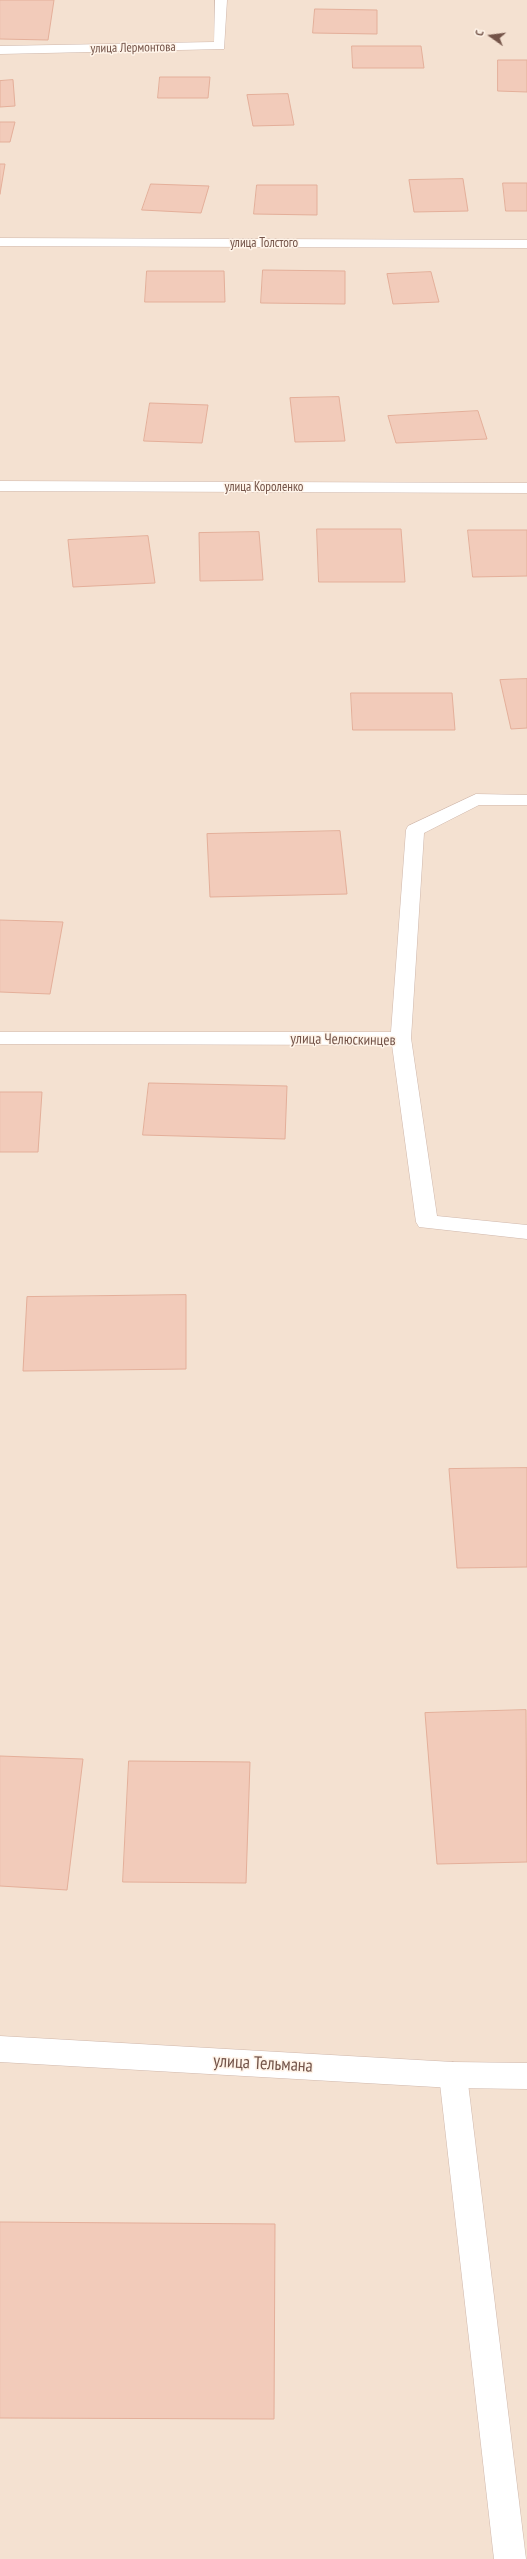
<!DOCTYPE html>
<html>
<head>
<meta charset="utf-8">
<style>
	body { margin:0 }
	#map { position:relative; width:527px; height:2559px; overflow:hidden; background:#fcf0e2; font-family:"PT Sans Narrow",sans-serif }
	canvas { display:block }
	.north { position:absolute; left:471px; top:16px; width:40px; height:40px; -webkit-text-stroke:3px #fff4e9; paint-order:stroke; rotate:284deg; font-size:11px; font-weight:700; line-height:16px; text-align:center; color:#745449 }
	.north::after { content:''; display:block; margin:auto; width:14px; height:18px; background:#745449; clip-path:polygon(50% 0,100% 100%,50% 72%,0 100%) }
</style>
</head>
<body>
<div id="map">
<canvas width="527" height="2559"></canvas>
<div class="north">С</div>
</div>
<script>
const ctx = document.querySelector('canvas').getContext('2d');
ctx.lineJoin = 'round';
function fill(path, color) { ctx.fillStyle = color; ctx.fill(path, 'evenodd'); }
function strokePath(path, color, width, dash) { ctx.strokeStyle = color; ctx.lineWidth = width; ctx.lineCap = dash ? 'butt' : 'round'; ctx.setLineDash(dash || []); ctx.stroke(path); }
function drawText(font, color, halo, rows, align = 'center') {
  ctx.font = font + ' "PT Sans Narrow",sans-serif'; ctx.lineWidth = 3; ctx.setLineDash([]); ctx.textBaseline = 'middle'; ctx.strokeStyle = halo; ctx.fillStyle = color; for (const [text, x, y, turn = 0] of rows) {
    ctx.save(); ctx.translate(x, y); ctx.rotate((+turn || 0) * Math.PI / 180); ctx.textAlign = isNaN(turn) ? turn : align; if (halo) ctx.strokeText(text, 0, 0); ctx.fillText(text, 0, 0); ctx.restore();
  }
}
const residential = new Path2D(`
	M0,0H527V2559H0Z`);
const building = new Path2D(`
	M0,0H54L48,40L0,39Z
	M315,9L377,10V34L313,33Z
	M352,46H421L424,68H353Z
	M498,60H527V92L498,91Z
	M160,77H210L208,98H158Z
	M13,80L15,106L0,107V81Z
	M288,94L294,125L253,126L247,95Z
	M0,122H15L10,142H0Z
	M0,164H5L0,194Z
	M463,179L468,211L414,212L409,180Z
	M503,183H527V211H506Z
	M151,184L209,186L201,213L142,210Z
	M257,185H317V215L254,214Z
	M263,270L345,271V304L261,303Z
	M147,271H224L225,302H145Z
	M431,272L439,302L393,304L387,274Z
	M339,397L345,441L295,442L290,398Z
	M150,403L208,405L202,443L144,441Z
	M478,411L487,439L396,443L388,416Z
	M317,529H401L405,582H319Z
	M468,530H527V576L473,577Z
	M259,532L263,580L200,581L199,533Z
	M148,536L155,583L73,587L68,540Z
	M527,679V728L511,729L500,680Z
	M351,693H452L455,730H353Z
	M340,831L347,894L210,897L207,834Z
	M0,920L63,922L50,994L0,992Z
	M149,1083L287,1086L285,1139L143,1135Z
	M0,1092H42L38,1152H0Z
	M186,1295V1369L23,1371L27,1297Z
	M527,1468V1567L457,1568L449,1469Z
	M526,1710L527,1862L437,1864L425,1713Z
	M0,1756L83,1759L67,1890L0,1886Z
	M129,1761L250,1762L246,1883L123,1882Z
	M0,2222L275,2224L274,2419L0,2418Z`);
const service = new Path2D(`
	M453,2062L463,2066L467,2075L526,2559H494L439,2075L443,2066Z`);
const minor = new Path2D(`
	M215,0H227L224,49L0,54V46L214,42Z
	M0,238L527,240V248L0,246Z
	M476,794L527,795V805H479L424,833L411,1038L437,1216L527,1225V1239L419,1227L416,1222L392,1045L0,1044V1032H391L406,830L408,826Z
	M0,2036L453,2062L527,2063V2089L453,2088L0,2062Z`);
const tertiary = new Path2D(`
	M0,481L527,483V493L0,491Z`);
const farStreetnames = [
	["улица Лермонтова",133,48,-1],
	["улица Толстого",264,243],
	["улица Короленко",264,487]
];
const streetNames = [
	["улица Челюскинцев",343,1040,1]
];
const nearStreetnames = [
	["улица Тельмана",263,2064,3]
];
fill(residential, '#f4e1d1');
fill(building, '#f2cbba');
strokePath(building, '#e4af9a', 1);
strokePath(service, '#d0b8ac', 1);
strokePath(minor, '#d0b8ac', 1);
strokePath(tertiary, '#d0b8ac', 1);
fill(service, '#fff');
fill(minor, '#fff');
fill(tertiary, '#fff');
drawText('13px', '#745449', '#fff4e9', farStreetnames);
drawText('15px', '#745449', '#fff4e9', streetNames);
drawText('18px', '#745449', '#fff4e9', nearStreetnames);
</script>
</body>
</html>
